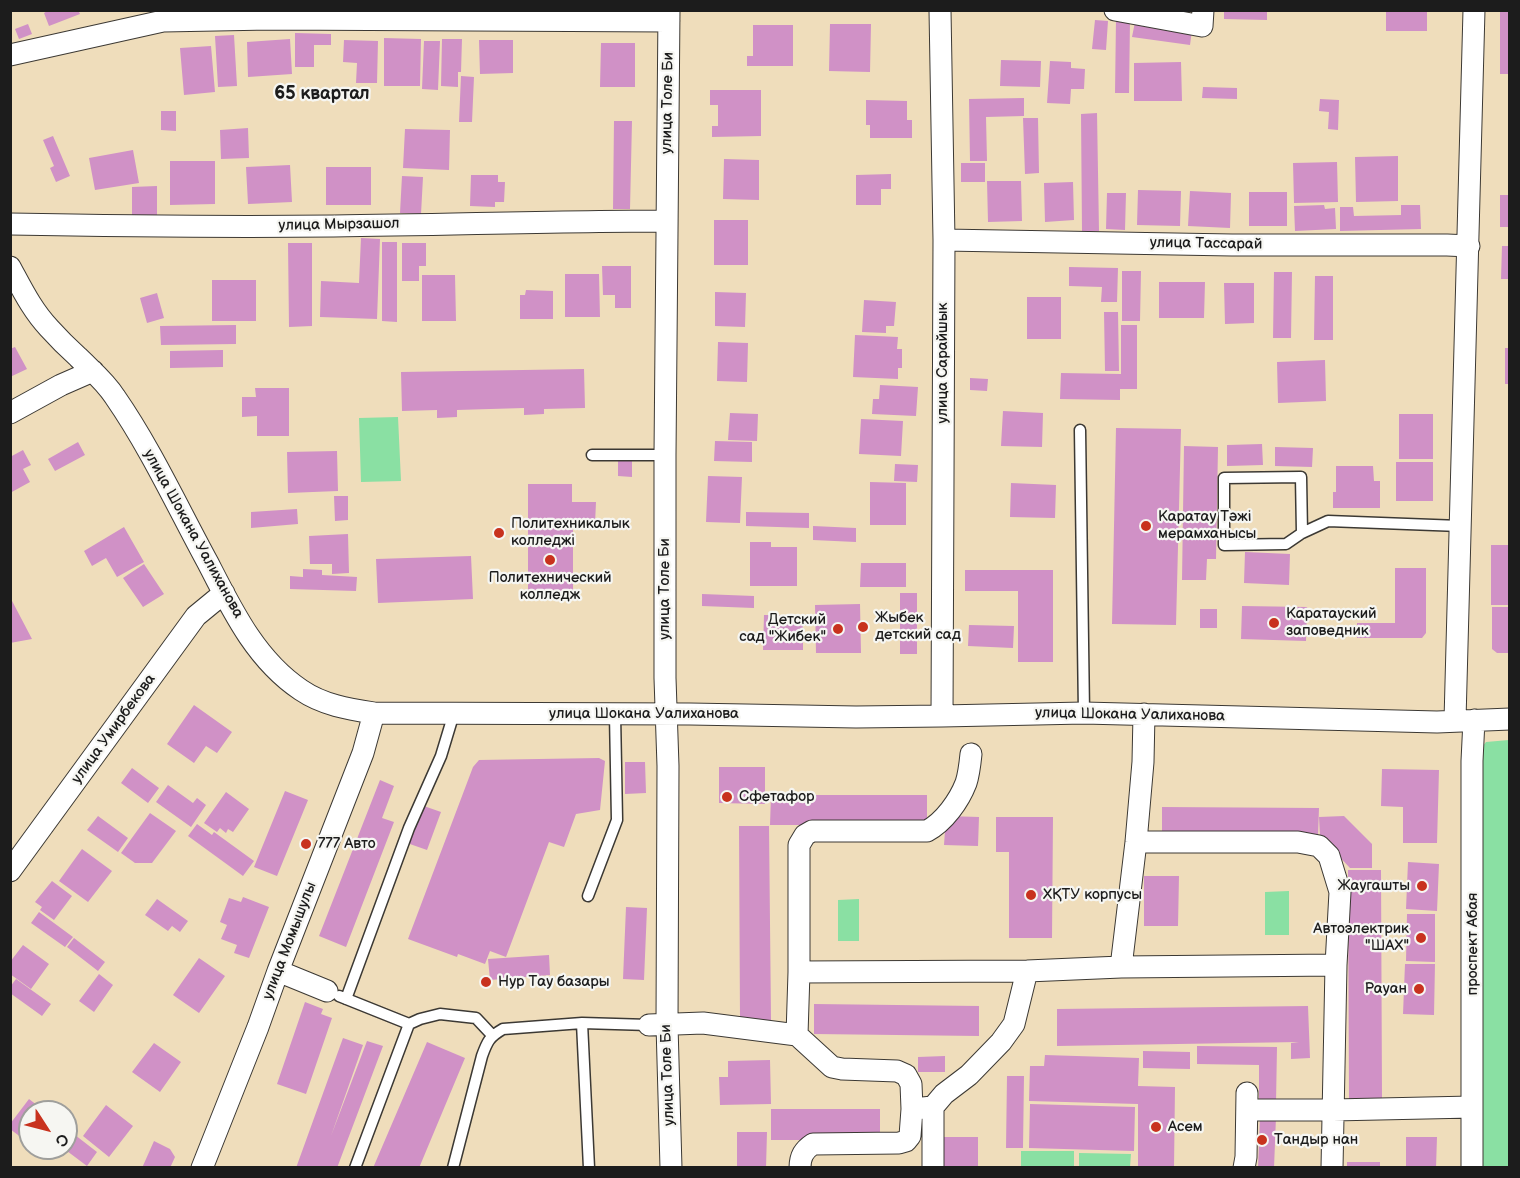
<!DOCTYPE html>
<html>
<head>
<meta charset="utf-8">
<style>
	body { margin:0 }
	#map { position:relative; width:1520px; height:1178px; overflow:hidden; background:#efddbb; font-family:"Balsamiq Sans",sans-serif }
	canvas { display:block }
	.frame { position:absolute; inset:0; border:12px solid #1c1c1c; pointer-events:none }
	.north { position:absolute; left:18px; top:1100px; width:60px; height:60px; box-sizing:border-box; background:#f6f6f2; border:2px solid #9f9f9c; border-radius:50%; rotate:126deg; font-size:16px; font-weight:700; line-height:24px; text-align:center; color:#1c1c1c }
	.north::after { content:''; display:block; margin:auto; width:21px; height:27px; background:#c8321e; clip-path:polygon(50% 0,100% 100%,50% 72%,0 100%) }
</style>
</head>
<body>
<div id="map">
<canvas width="1520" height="1178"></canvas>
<div class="frame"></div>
<div class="north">С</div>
</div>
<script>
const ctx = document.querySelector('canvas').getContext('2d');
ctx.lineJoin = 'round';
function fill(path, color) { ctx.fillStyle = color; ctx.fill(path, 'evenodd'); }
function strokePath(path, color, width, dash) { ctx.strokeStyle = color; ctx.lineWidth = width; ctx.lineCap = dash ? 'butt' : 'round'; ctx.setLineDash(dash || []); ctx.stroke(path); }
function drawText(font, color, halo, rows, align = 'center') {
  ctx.font = font + ' "Balsamiq Sans",sans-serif'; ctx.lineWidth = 4.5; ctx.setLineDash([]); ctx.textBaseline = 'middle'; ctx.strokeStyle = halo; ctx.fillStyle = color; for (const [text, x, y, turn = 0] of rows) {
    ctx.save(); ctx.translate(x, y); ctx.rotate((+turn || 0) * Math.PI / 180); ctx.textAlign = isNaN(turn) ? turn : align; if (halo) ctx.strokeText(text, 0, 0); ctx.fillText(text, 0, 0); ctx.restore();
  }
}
const green = new Path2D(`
	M398,417L401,481L361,482L359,418Z
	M1509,740V1167H1475L1474,757L1486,742Z
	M1289,891V935H1265V892Z
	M859,899V941H838V900Z
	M1021,1151H1074V1167H1021Z
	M1079,1153L1131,1154L1130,1167H1079Z`);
const building = new Path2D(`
	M49,10H78L80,14L49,26L44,13Z
	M1224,10H1267V20L1224,19Z
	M1386,10H1427V31H1386Z
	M1500,12H1510V74H1500Z
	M1116,19L1130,20L1129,93H1115Z
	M1095,20L1108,21L1106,50L1092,49Z
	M1135,22L1192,30L1190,45L1132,37Z
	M28,24L32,34L19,39L15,29Z
	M830,24H871L870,72L829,71Z
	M753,25H793V66H747V56H753Z
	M295,33L331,34V45H314V67H295Z
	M234,35L237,86L218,87L215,36Z
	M384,38L421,39L420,86H384Z
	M290,39L292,74L248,77L247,42Z
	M442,39H462L461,72H458V87L441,86Z
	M344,40L378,41L377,83H356L357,63L343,62Z
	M479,40H513V73L480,74Z
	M424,41H440L438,90L422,89Z
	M601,43H635V87H600Z
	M211,46L215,92L184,95L180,48Z
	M1001,60L1041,61L1040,87L1000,86Z
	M1050,61L1071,62V68L1085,69L1084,89H1071L1070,104L1047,103Z
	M1181,62L1182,101H1134V63Z
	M461,76L474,77L472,122H459Z
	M1203,87L1237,88V99L1202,98Z
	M710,90H761V136L712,137V126H718V105H710Z
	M1024,98V116L986,117L987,161H970L969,99Z
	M1320,99L1339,100L1338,130L1328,129L1329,112L1319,111Z
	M866,100L907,101V120H912V138H870V125H866Z
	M161,111H176V131L161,130Z
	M1097,113L1099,231L1082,232L1081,114Z
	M1023,118H1038L1039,173L1025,174Z
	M614,121H632L630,209H613Z
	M248,128L249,158L221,159L220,130Z
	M405,129L450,130L449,170L403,168Z
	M53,136L70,176L56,182L50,168L54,166L43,140Z
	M133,150L139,183L95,190L89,158Z
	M1398,156V201L1356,202L1355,157Z
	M724,159L759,160V200L723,199Z
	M170,161H215V204L170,205Z
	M1337,162L1338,202L1294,203L1293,163Z
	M961,163H985V182H961Z
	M290,165L292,202L248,204L246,167Z
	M326,167H371V205H326Z
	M891,174V189H881V205H856V175Z
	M471,175H498V182H505L504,202H495V207L470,206Z
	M402,176L423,177L421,214L400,213Z
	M987,181H1021L1022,221L988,222Z
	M1073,182L1074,220L1045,222L1044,183Z
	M157,186V215H132V187Z
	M1138,190L1181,191L1180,226L1137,225Z
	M1190,191L1231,193L1230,228L1188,226Z
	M1249,192H1287V226H1249Z
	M1107,193H1126L1125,230L1106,229Z
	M1500,195H1510V227H1500Z
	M1324,205L1325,209L1335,208L1336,229L1295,231L1294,206Z
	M1401,205H1420L1421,229L1340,231V207H1353L1354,216L1401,215Z
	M714,220H748V265H714Z
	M361,238L380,239L377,319L320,317L321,281L359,283Z
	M382,242H397V322L382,321Z
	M288,243H312V326L289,327Z
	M402,243H426V266H419V281H402Z
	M1502,246H1510V279H1501Z
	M602,266H631V308H615V295H603Z
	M1069,267L1118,268L1117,302H1101L1102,287L1069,286Z
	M1122,271H1141L1140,321H1122Z
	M1274,272H1292L1291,338H1273Z
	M565,274H599L600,317H565Z
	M422,275H455L456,321H422Z
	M1315,276H1333V340H1314Z
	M212,280H256V321H212Z
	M1159,282H1205L1204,318H1159Z
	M1224,283H1254V323L1225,324Z
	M526,290L553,291V319H520V295H525Z
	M715,292L746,293L745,327L715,326Z
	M157,293L164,318L147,323L140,298Z
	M1027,297H1061V339H1027Z
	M864,300L896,302L894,326H886V333L862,332Z
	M1104,312H1118L1119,371H1105Z
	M236,325V344L161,345L160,326Z
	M1121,325H1137V389H1120V400L1060,399L1061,373L1121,374Z
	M855,335L898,337L897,349H902V368H898V379L853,377Z
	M718,342L748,343L747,382L717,381Z
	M15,347L27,369L10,377V349Z
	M1505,348H1510V384H1505Z
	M223,350V367L170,368V351Z
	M1325,360L1326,401L1278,403L1277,362Z
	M584,369L585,408L544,409V414L524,415V408L457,410V417L437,418V410L402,411L401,372Z
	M970,378L988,379L987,391L970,390Z
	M880,385L918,387L916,416L872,414L873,399H879Z
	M255,388H289V436H257V416L242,417V397H256Z
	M1003,411L1043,413L1042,447L1001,446Z
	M730,413L758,414L757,441L728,440Z
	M1399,414H1433V459H1399Z
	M861,419L903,421L901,456L859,454Z
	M1116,428L1181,429L1176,625L1112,624Z
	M715,441L752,442V462L714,461Z
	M78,442L85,455L55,471L48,459Z
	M1262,444L1263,465L1227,466V445Z
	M1184,446L1218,447L1216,559H1207L1206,580H1182Z
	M1275,447L1313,448L1312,467L1275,466Z
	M23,450L31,465L23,469L30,482L10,493V457Z
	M337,451L338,491L288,493L287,452Z
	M618,459L632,460V477L618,476Z
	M1396,462H1433V501H1396Z
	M895,464L918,465L917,482L894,481Z
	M1336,466H1373L1374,481H1380V508H1333V492H1336Z
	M708,476L742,477L740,523L706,522Z
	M870,482L906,483V525H870Z
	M1011,483L1056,485L1055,518L1010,517Z
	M528,484H572V502H596L595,524H573V596H528Z
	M334,496H348V520L335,521Z
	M297,509L298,524L251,528V512Z
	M746,512L809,513V528L746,526Z
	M813,526L856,528V542L813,540Z
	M124,527L144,562L117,577L106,558L92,566L84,551Z
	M348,534L349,573L332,574V564H310L309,536Z
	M750,542H771V547H797V586H750Z
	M1491,545H1510V605H1491Z
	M1245,552L1290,554L1289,585L1244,583Z
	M471,556L473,599L378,603L376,559Z
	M861,563H906V587H860Z
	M144,564L164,594L143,607L123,578Z
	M1395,568H1426V633L1422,638H1357V623H1395Z
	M303,569L322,570V575L357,577L356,591L290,589V576L303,577Z
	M965,570H1053V662H1018V591H965Z
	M900,593H917V654H900Z
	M702,594L754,596V608L702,606Z
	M10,597L32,639L10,643Z
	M860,604L861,653H816L815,605Z
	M1242,606L1307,607L1306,641L1241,639Z
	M1492,607H1510V653H1497L1492,649Z
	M1200,609H1217V628H1200Z
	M764,615H803V650H763Z
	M969,625L1014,626L1013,648L968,646Z
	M194,705L232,732L217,753L206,746L194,763L167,744Z
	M599,758L605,761L600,810L576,814L564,847L549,842L506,957L490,951L485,964L458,954L457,957L408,939L473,767L479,760Z
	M625,762H645L646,793L625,794Z
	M719,767H765V804L719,803Z
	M132,768L159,788L148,803L121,783Z
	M1382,769L1439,770L1437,843H1403V807L1381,806Z
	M380,780L394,786L382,818L394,822L346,947L319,936Z
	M168,785L193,803L197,798L206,805L191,827L156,802Z
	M285,791L308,800L277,876L254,867Z
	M226,792L249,809L233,832L228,829L226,833L220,828L217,832L204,823Z
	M771,795H927V825H770Z
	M421,805L441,812L427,850L407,843Z
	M1162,807L1319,808L1318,836H1162Z
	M150,813L176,831L152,863H135L121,853Z
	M98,816L128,838L118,852L87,830Z
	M946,816L979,817L978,846L944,845Z
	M1344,816L1372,844V868H1350L1320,836L1319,817Z
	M996,817H1053L1052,938H1009V852H996Z
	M197,824L212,835L214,832L254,861L243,876L188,836Z
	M739,826H769L771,1020L740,1021Z
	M82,849L112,871L88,902L59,881Z
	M1408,862L1439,864L1437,911L1406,909Z
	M1348,870H1381L1382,1098L1349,1099Z
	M1144,876H1179L1178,926H1144Z
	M52,881L72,896L54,920L40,910L42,907L35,902Z
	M243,897L269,907L249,958L234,953L237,945L221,939L227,925L220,922L229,898L241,902Z
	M157,899L188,921L180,932L172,926L168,931L145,915Z
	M626,907L647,908L644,980L623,979Z
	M39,912L73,937L65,947L31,923Z
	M1407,914H1435V962L1406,961Z
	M74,938L105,962L98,971L67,947Z
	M23,945L49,964L31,989L10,974V962Z
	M549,955L550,975L490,980L488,959Z
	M199,958L225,976L199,1013L173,995Z
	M1405,964H1435L1434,1015L1403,1014Z
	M99,974L113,985L94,1012L79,1001Z
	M16,979L51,1004L42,1016L10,993V987Z
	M305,1002L323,1009L321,1014L332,1018L306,1094L277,1084Z
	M814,1004L979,1006V1036L814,1034Z
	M1308,1006L1310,1058L1291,1059V1043L1299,1042L1057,1046V1009Z
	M343,1038L363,1045L331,1136L367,1041L383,1046L337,1168H296Z
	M427,1042L465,1058L419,1168H373Z
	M154,1043L181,1062L160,1092L132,1072Z
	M1197,1046L1277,1047L1276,1103H1259V1065L1197,1064Z
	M1143,1051L1190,1052V1069L1143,1068Z
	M1045,1055L1139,1058L1138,1086L1175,1087L1174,1168H1138V1104L1029,1101L1030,1066H1044Z
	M945,1056V1072H918V1057Z
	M770,1060L771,1104L720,1105L719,1077H728V1061Z
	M1007,1076H1024L1023,1148H1006Z
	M29,1099L46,1112H30V1144L10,1129V1124Z
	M1030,1104L1135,1107L1134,1151L1029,1148Z
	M106,1105L133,1126L109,1157L83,1136Z
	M771,1109H880V1140H771Z
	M1260,1117H1276L1274,1168H1258Z
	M66,1128L97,1152L87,1166L63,1148H66Z
	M737,1132H767L766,1168H737Z
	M942,1137H978V1168H943Z
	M1406,1137H1437L1436,1168H1406Z
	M154,1141L170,1149L175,1157L170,1168H142Z
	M1347,1162H1380V1168H1347Z`);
const service = new Path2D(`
	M1080,430L1084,713
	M592,455H665
	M1302,533L1301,477L1224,478V545L1286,544L1302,533L1328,521L1460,526
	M588,896L617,820L615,714
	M339,996L409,1024
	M346,999L409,828L441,756L454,713
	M582,1023L589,1168
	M355,1168L409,1024L420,1019L440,1014L476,1018L492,1035
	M453,1168L482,1056C487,1042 489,1037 503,1029L582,1023L649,1025`);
const minor = new Path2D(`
	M669,10L665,455V678L668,766L667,1025L671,1168
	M940,10L944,240L942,716
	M1115,10L1202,26L1203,10
	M10,55L163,21L270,19L669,21
	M10,224C118,226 226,227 334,226C445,225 556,221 667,221
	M944,240L1232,245H1447L1469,246
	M10,267C22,289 32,310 49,328C58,338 68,348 78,357C91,370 105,381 115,397C151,449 178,508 208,563C232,610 256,660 301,690C323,705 348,709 374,713L690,714L856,717L942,716L1084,713L1437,722L1510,719
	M10,413L61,385L93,371
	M1455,720L1474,10
	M1136,842H1298L1319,846L1329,856L1340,892L1336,965L1332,1168
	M10,871L196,616L224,593
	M1121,967L1136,842L1143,762L1144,714
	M278,971L327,991
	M799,972L1027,971L1121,967L1336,965
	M649,1025L703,1023L797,1035L832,1067L842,1069L897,1071L906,1075L911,1084L912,1109L910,1136L906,1141L899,1143L813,1144C804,1150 800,1156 800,1168
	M797,1035L799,972V845L805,835L812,831H927C944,822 959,801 966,783C969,774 970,764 971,754
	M912,1109L933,1107L944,1094L969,1075L1001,1042L1014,1024L1027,971
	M1247,1110H1333L1472,1107
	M202,1168L258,1027L278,971L363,753L374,713
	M933,1168V1107
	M1244,1168L1246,1157L1247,1093
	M1472,1168V761L1474,720`);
const markers = [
	[1146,526,6,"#c8321e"],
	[499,533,6,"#c8321e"],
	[550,560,6,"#c8321e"],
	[1274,623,6,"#c8321e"],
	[863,627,6,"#c8321e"],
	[838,629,6,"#c8321e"],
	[727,797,6,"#c8321e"],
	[306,844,6,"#c8321e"],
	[1422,886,6,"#c8321e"],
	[1031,895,6,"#c8321e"],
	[1421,938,6,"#c8321e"],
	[486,982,6,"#c8321e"],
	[1419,989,6,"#c8321e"],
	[1156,1127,6,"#c8321e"],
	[1262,1140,6,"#c8321e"]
];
const streetNames = [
	["улица Толе Би",668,103,-89],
	["улица Мырзашол",339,225,-1],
	["улица Тассарай",1206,244,1],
	["улица Сарайшык",943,363,-90],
	["улица Шокана Уалиханова",193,534,61],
	["улица Толе Би",665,589,-90],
	["улица Шокана Уалиханова",644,714],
	["улица Шокана Уалиханова",1130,715,1],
	["улица Умирбекова",114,729,-54],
	["улица Момышулы",290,941,-69],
	["проспект Абая",1473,944,-90],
	["улица Толе Би",668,1075,-92]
];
const poiNames = [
	["Каратау Тәжі",1158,517],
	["мерамханысы",1158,534],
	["Политехникалык",511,524],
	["колледжі",511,541],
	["Политехнический",550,578,"center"],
	["колледж",550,595,"center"],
	["Каратауский",1286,614],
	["заповедник",1286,631],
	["Жыбек",875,618],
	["детский сад",875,635],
	["Детский",826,620,"right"],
	["сад \"Жибек\"",826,637,"right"],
	["Сфетафор",739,797],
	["777 Авто",318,844],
	["Жаугашты",1410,886,"right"],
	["ХҚТУ корпусы",1043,895],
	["Автоэлектрик",1409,929,"right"],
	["\"ШАХ\"",1409,946,"right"],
	["Нур Тау базары",498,982],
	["Рауан",1407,989,"right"],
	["Асем",1168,1127],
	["Тандыр нан",1274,1140]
];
const quarterNames = [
	["65 квартал",322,94]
];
fill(green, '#8ae0a3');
fill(building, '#d091c6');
strokePath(service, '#3c3934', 13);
strokePath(minor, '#3c3934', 23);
strokePath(service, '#fff', 10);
strokePath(minor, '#fff', 21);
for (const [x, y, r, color] of markers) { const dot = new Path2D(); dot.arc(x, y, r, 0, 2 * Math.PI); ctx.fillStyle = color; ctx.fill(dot); strokePath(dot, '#f6f6f2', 2); }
drawText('15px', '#1c1c1c', '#f6f6f2', streetNames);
drawText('15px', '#1c1c1c', '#f6f6f2', poiNames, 'left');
drawText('bold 18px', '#1c1c1c', '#f6f6f2', quarterNames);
</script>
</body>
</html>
